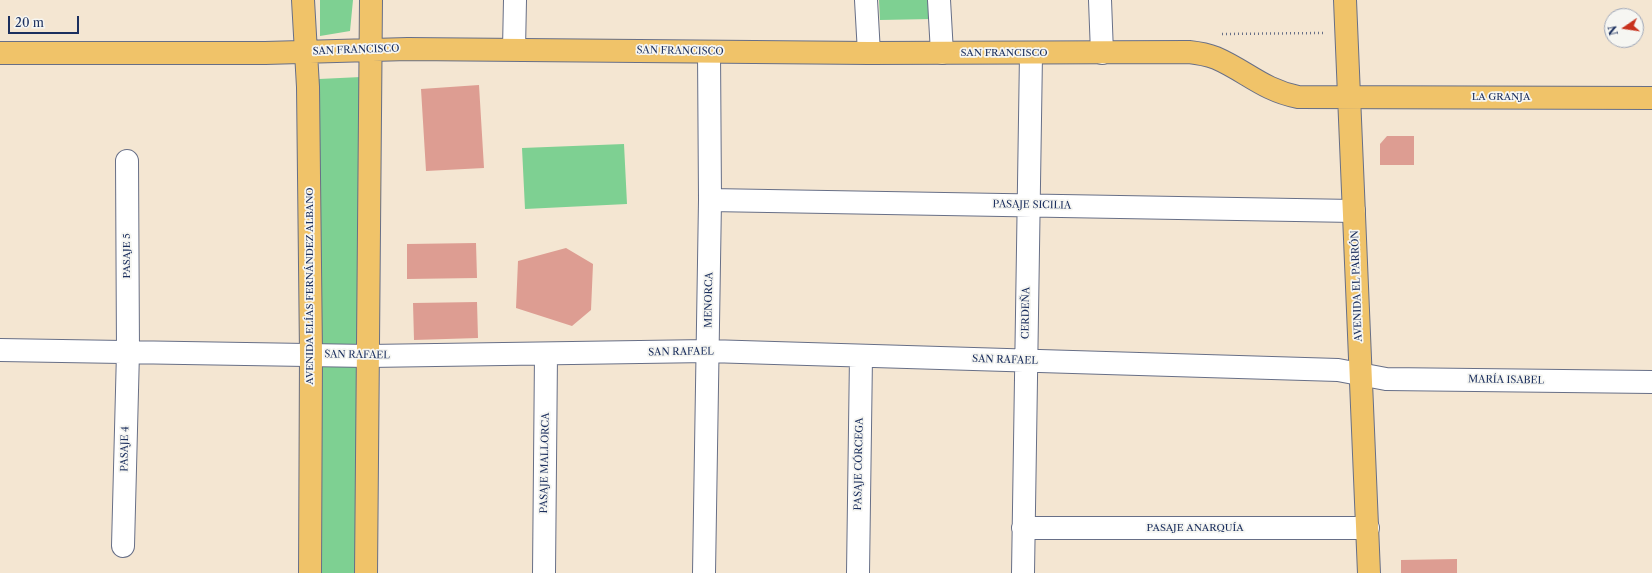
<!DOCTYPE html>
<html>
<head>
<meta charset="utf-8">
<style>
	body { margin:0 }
	#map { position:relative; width:1652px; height:573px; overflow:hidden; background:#f4e6d2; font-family:"Libre Caslon Text",serif }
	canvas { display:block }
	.north { position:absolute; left:1604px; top:8px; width:40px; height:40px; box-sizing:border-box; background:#f6f6f2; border:1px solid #9ea6b7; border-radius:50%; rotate:257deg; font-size:11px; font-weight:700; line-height:16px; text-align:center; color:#1b2f5e }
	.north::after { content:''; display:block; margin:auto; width:14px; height:18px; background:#c8321e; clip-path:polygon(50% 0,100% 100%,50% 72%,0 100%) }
	.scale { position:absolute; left:8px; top:16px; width:71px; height:18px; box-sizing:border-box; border:2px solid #1b2f5e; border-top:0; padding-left:5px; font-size:12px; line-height:14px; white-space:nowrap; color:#1b2f5e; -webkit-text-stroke:3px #f6f6f2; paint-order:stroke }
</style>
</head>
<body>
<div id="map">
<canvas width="1652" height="573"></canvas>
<div class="north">N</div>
<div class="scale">20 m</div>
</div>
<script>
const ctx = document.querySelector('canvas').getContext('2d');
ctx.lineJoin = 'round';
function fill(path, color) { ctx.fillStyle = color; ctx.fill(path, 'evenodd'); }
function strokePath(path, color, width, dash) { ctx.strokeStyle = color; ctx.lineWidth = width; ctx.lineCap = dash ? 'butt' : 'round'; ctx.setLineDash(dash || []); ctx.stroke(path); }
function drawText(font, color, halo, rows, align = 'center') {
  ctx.font = font + ' "Libre Caslon Text",serif'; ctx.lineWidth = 3.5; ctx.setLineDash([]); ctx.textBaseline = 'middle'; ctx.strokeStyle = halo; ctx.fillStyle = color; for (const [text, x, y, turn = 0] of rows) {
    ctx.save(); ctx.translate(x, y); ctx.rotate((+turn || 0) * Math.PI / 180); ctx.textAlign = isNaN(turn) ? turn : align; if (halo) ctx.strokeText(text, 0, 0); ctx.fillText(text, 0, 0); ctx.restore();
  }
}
const green = new Path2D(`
	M320,0H353L350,31L320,36Z
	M879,0H931L932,19L880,20Z
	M361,77L357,573H321L319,79Z
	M624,144L627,204L525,209L522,148Z`);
const building = new Path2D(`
	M479,85L484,168L426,171L421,89Z
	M1387,136H1414V165H1380V144Z
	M476,243L477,278L407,279V244Z
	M566,248L593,264L591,310L572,326L516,308L518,261Z
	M477,302L478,338L414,340L413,303Z
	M1457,559V573H1401V560Z`);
const path = new Path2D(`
	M1222,34L1323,33`);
const minor = new Path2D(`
	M866,0L869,53
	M939,0L942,53
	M1100,0L1102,53
	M514,49L515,0
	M710,200L1354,211
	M0,350L368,356L708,351L1338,370L1386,379L1652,382
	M1023,528H1368
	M123,546L128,352L127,161
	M544,573L546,354
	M704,573L710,200L709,52
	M858,573L861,356
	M1023,573L1031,54`);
const major = new Path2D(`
	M303,0L308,87L311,354L310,573
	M1345,0L1369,573
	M0,53H265L408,49L869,53L1189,52C1198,53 1208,55 1216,58C1246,71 1263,90 1298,97L1652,98
	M366,573L371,0`);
const streetNames = [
	["SAN FRANCISCO",356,50,-2],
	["SAN FRANCISCO",680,51,1],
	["SAN FRANCISCO",1004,53],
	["LA GRANJA",1501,97],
	["PASAJE SICILIA",1032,205,1],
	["PASAJE 5",127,256,-90],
	["AVENIDA ELÍAS FERNÁNDEZ ALBANO",310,286,-90],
	["AVENIDA EL PARRÓN",1357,286,-92],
	["MENORCA",709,300,-89],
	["CERDEÑA",1026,313,-89],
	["SAN RAFAEL",681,352,-1],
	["SAN RAFAEL",357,355,1],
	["SAN RAFAEL",1005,360,2],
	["MARÍA ISABEL",1506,380,1],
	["PASAJE 4",125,449,-89],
	["PASAJE MALLORCA",545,463,-89],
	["PASAJE CÓRCEGA",859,464,-89],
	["PASAJE ANARQUÍA",1195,528]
];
fill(green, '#7ed092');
fill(building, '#dd9d92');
strokePath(minor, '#676f87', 24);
strokePath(major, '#676f87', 24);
strokePath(path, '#676f87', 2.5, [1, 3]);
strokePath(minor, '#fff', 22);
strokePath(major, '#f0c369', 22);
drawText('10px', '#1b2f5e', '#f6f6f2', streetNames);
</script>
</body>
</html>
